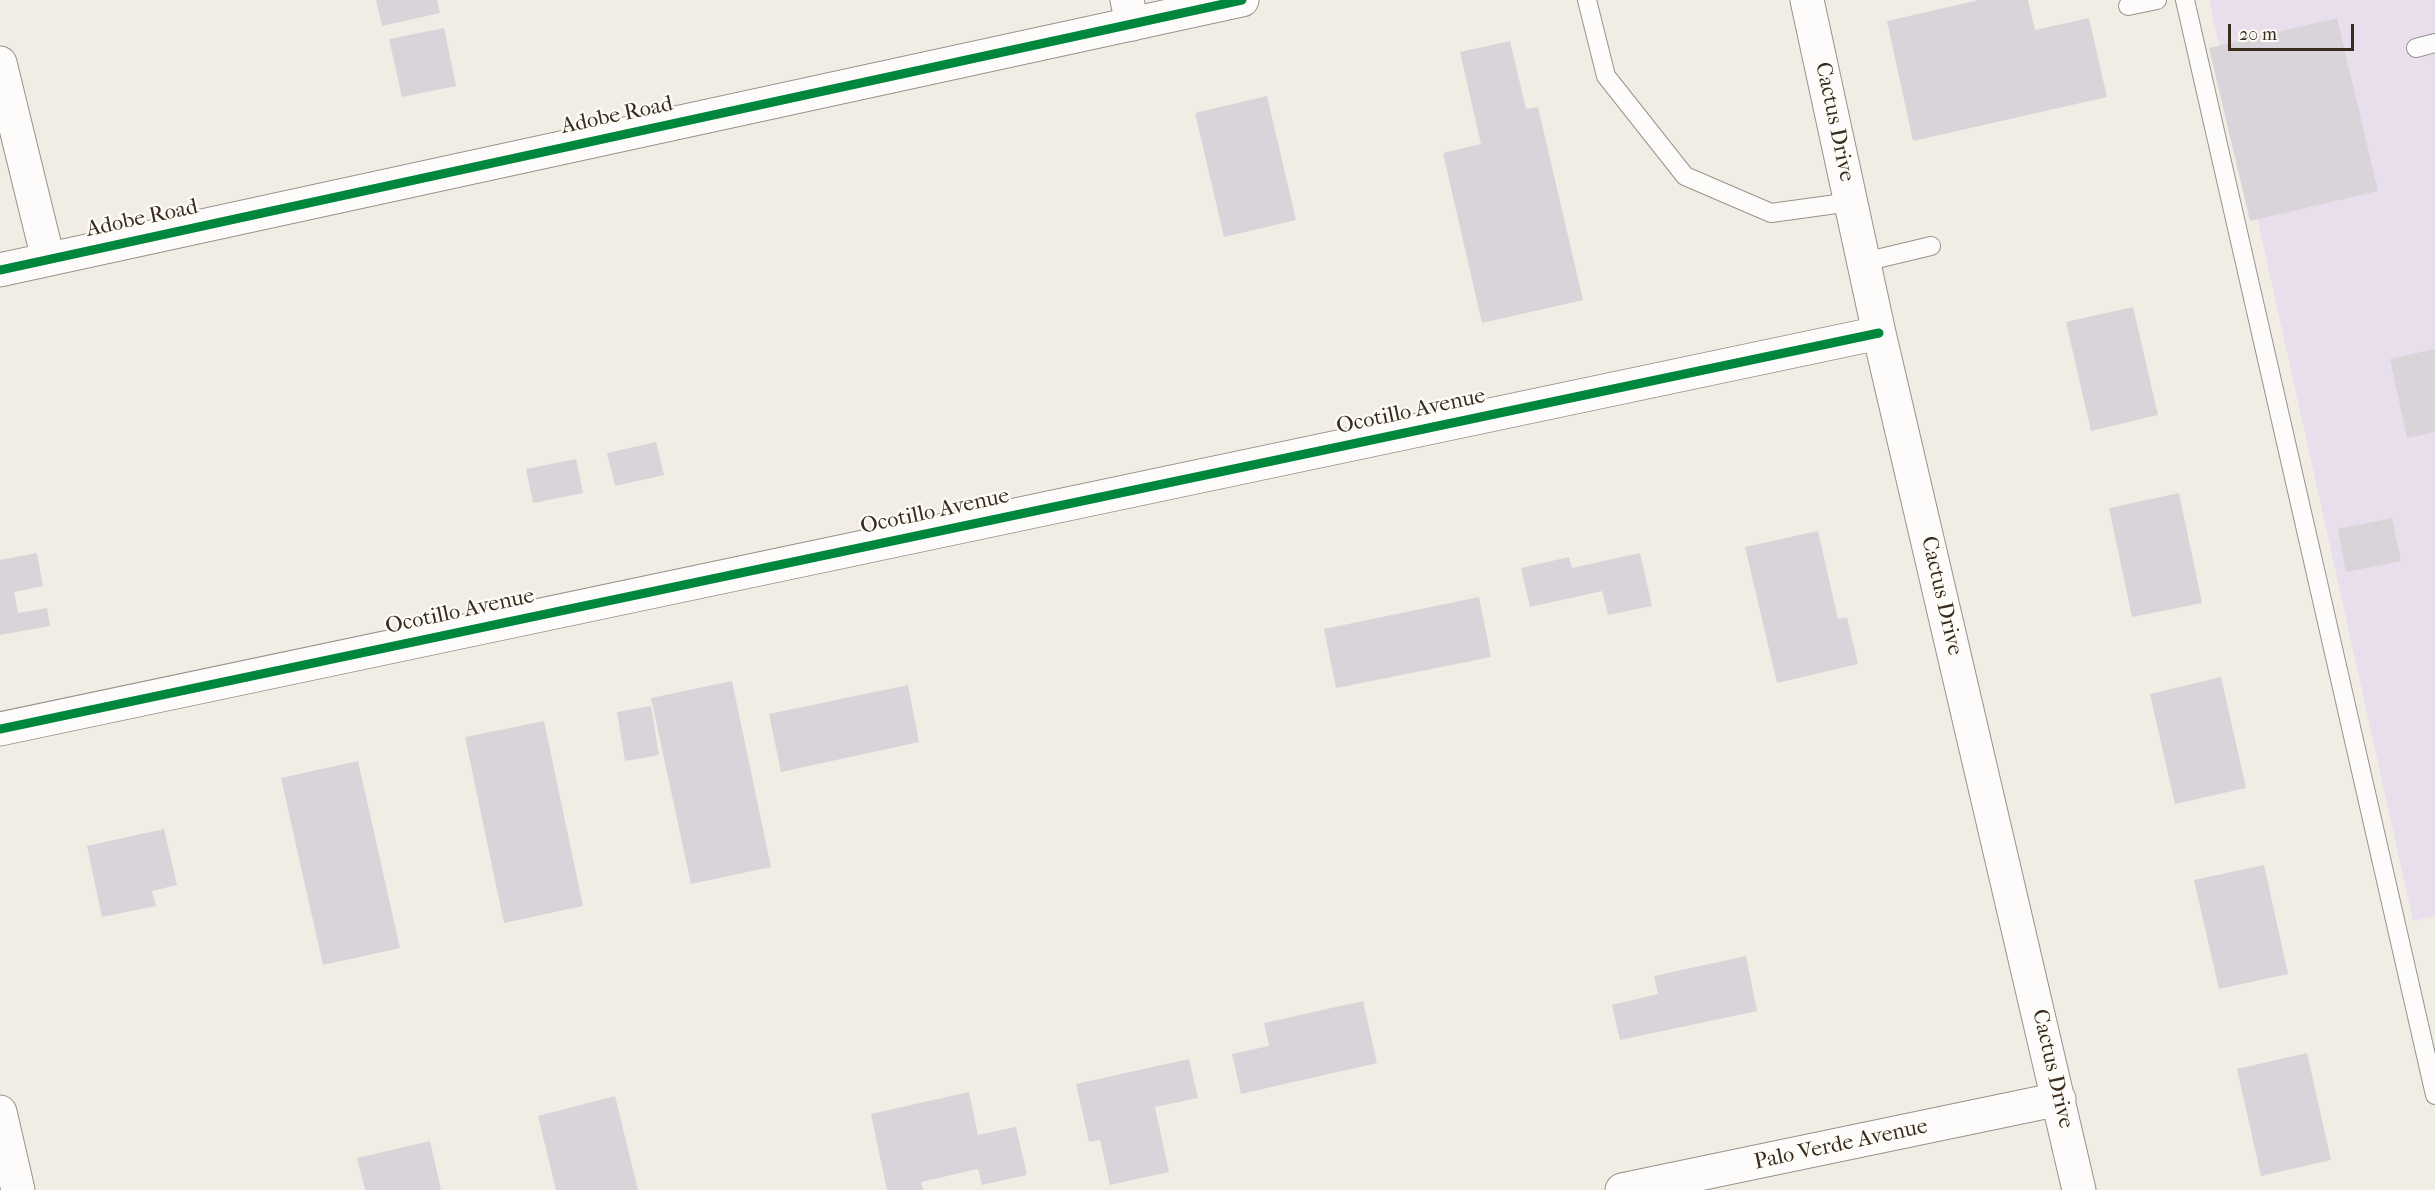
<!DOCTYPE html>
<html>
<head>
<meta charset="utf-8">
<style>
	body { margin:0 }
	#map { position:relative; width:2435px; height:1190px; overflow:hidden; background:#f2ede4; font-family:"IM FELL French Canon",serif }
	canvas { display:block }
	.scale { position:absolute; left:2228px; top:24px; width:126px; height:27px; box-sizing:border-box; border:3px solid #3b2a1e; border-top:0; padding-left:8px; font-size:18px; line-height:21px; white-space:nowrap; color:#3b2a1e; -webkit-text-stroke:4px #fdfcf7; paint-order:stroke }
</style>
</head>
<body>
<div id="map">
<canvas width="2435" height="1190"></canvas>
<div class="scale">20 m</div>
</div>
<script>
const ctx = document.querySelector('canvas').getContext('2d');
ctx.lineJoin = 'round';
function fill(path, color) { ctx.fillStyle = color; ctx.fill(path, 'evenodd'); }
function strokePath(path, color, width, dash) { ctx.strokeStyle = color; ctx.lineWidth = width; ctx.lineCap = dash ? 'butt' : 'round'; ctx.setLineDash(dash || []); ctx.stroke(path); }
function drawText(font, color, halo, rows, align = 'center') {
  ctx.font = font + ' "IM FELL French Canon",serif'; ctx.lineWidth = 4.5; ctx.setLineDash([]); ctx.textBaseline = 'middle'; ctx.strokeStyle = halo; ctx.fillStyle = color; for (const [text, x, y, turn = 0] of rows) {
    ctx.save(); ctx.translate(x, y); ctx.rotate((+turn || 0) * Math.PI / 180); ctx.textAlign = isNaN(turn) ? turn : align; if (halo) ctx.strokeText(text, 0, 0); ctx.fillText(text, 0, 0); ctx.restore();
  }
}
const built = new Path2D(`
	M2209,0H2435V916L2413,921Z`);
const building = new Path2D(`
	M376,0H437L440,13L382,26Z
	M1979,0H2028L2035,30L2089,18L2107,97L1913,141L1887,21Z
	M2337,18L2378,191L2250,221L2209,48Z
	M444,28L456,86L402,97L389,39Z
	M1510,41L1526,109L1538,107L1583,300L1482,323L1443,153L1481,144L1460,52Z
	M1267,96L1296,220L1224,237L1195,113Z
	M2133,307L2158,415L2091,431L2066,322Z
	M2435,349V432L2407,438L2390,359Z
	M656,442L664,475L615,486L607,453Z
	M576,459L583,493L533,503L526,469Z
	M2179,493L2202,603L2132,617L2109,508Z
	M2392,518L2401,561L2346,572L2338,529Z
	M1818,531L1838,619L1847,617L1858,664L1777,683L1745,547Z
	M37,553L43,586L14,592L18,613L47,608L50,626L0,635V560Z
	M1640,553L1652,606L1608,615L1602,591L1530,607L1521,568L1569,557L1572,568Z
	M1479,597L1491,657L1336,688L1324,629Z
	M2221,677L2246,788L2175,804L2150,694Z
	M732,681L771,867L691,884L651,698Z
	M908,685L919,742L781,772L769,714Z
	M651,706L659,755L625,761L617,712Z
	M544,721L583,906L504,923L465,737Z
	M358,761L400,948L323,965L281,778Z
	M164,829L177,885L152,891L156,906L102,917L87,846Z
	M2264,865L2288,974L2219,989L2194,880Z
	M1746,956L1757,1011L1620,1040L1612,1005L1658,994L1654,976Z
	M1363,1001L1377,1063L1241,1094L1232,1054L1269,1046L1264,1023Z
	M2307,1053L2331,1160L2261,1176L2237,1069Z
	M1189,1059L1198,1098L1155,1107L1169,1172L1110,1185L1100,1140L1089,1142L1076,1084Z
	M969,1092L978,1135L1016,1127L1027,1175L982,1185L978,1169L921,1182L923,1190H887L871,1114Z
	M615,1096L638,1190H556L538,1116Z
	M430,1141L441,1190H365L357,1158Z`);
const service = new Path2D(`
	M1587,0L1606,76L1685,176L1771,213L1851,202
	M2185,0L2435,1095
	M2128,6L2157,0
	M2416,48L2435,43
	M1864,262L1931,246`);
const minor = new Path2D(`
	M1127,0L1132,24
	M1807,0L1879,333L2079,1190
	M0,63L48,259
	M0,729L1879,333
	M0,1112L18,1190
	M1622,1190L2059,1099`);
const tertiary = new Path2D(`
	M0,270L1242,0`);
const cycleway = new Path2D(`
	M0,270L1242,0
	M0,729L1879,333`);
const streetNames = [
	["Adobe Road",617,116,-12],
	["Cactus Drive",1834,122,78],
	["Adobe Road",142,219,-12],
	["Ocotillo Avenue",1411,412,-12],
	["Ocotillo Avenue",935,512,-12],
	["Cactus Drive",1941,596,77],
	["Ocotillo Avenue",460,612,-12],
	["Cactus Drive",2052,1069,77],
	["Palo Verde Avenue",1841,1145,-12]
];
fill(built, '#e9dfec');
fill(building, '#d8d4da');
strokePath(service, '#98928c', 20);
strokePath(minor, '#98928c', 35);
strokePath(tertiary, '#98928c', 35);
strokePath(service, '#fdfcfb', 18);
strokePath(minor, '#fdfcfb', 33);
strokePath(tertiary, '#fdfcfb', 33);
strokePath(cycleway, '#00873e', 9);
drawText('22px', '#3b2a1e', '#fdfcf7', streetNames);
</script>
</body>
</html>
